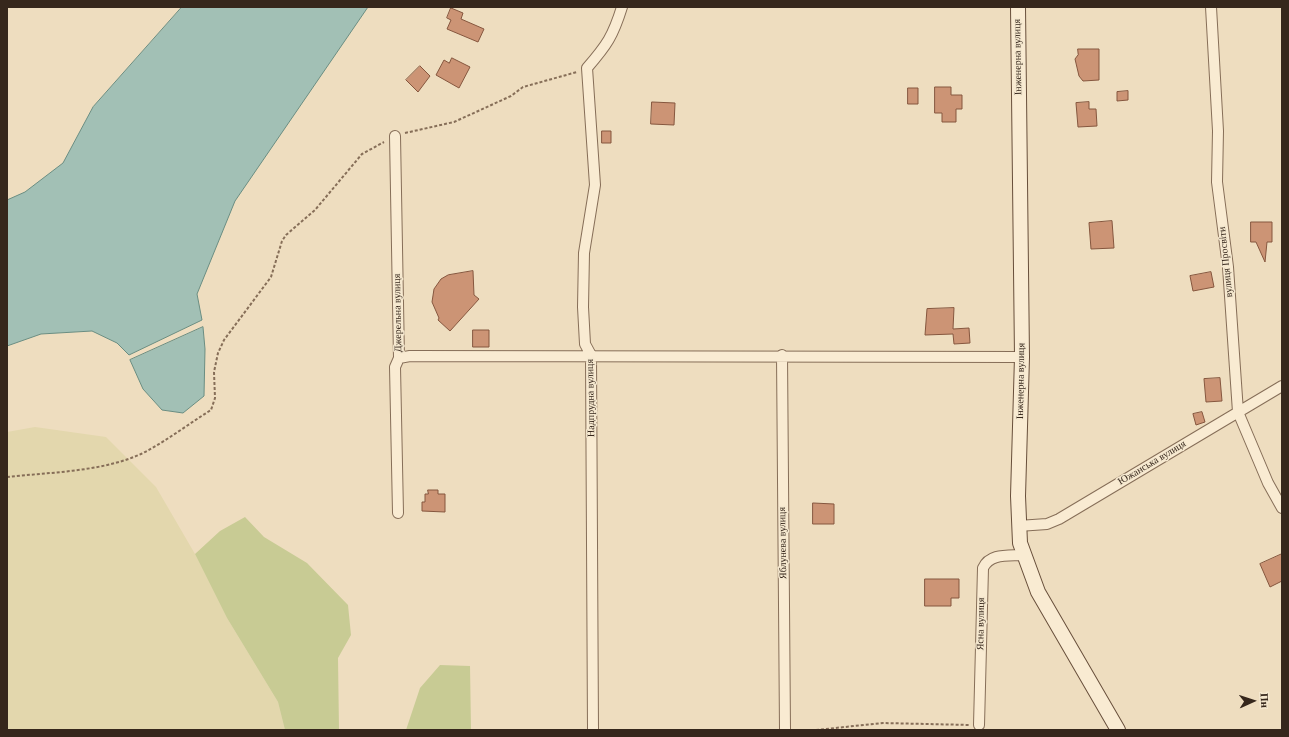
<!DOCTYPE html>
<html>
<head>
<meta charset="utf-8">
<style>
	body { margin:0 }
	#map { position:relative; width:1289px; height:737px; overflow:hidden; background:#eeddbf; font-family:Georgia,serif }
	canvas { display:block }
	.frame { position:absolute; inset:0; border:8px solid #36271c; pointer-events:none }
	.north { position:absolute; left:1233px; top:681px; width:40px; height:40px; -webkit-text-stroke:3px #f5e8cf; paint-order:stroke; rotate:87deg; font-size:11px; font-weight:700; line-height:16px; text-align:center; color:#36271c }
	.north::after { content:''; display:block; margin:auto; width:14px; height:18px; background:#36271c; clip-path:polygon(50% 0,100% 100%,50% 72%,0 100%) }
</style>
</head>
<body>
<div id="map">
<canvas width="1289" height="737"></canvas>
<div class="frame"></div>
<div class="north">Пн</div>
</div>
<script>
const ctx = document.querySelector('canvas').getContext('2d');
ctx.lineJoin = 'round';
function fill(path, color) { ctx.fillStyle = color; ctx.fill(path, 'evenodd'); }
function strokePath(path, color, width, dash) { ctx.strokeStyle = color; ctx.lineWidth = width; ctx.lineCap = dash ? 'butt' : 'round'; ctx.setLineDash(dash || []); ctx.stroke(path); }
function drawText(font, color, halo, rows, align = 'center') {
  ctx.font = font + ' Georgia,serif'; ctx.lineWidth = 3; ctx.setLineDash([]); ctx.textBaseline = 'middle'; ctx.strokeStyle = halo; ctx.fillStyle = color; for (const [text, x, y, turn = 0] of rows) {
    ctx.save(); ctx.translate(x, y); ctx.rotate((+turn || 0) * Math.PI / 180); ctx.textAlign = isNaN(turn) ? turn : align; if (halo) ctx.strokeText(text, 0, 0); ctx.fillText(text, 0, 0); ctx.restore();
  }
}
const farmland = new Path2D(`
	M35,427L106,437L156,487L195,554L227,618L278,702L285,730H7V432Z`);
const green = new Path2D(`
	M245,517L264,537L307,563L348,605L351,635L338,658L339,730H285L278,702L227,618L195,554L220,531Z
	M440,665L470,666L471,730H406L420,688Z`);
const water = new Path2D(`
	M182,7H368L235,201L197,294L202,320L129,355L117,343L92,331L41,334L7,346V200L25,192L63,163L93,107Z
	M203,327L205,349L204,396L183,413L162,410L143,389L130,360Z`);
const building = new Path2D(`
	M451,8L463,13L461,19L484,29L478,42L447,29L451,20L447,18Z
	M1078,49H1099V80L1083,81L1079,76L1075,59L1078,55Z
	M452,58L470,67L459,88L436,75L444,60L449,63Z
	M420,66L430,76L418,92L406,80Z
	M935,87H951V95H962V109H956V122H942V113H935Z
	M908,88H918V104H908Z
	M1128,91V100L1117,101V92Z
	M652,102L675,103L674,125L651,124Z
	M1089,102V109H1096L1097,126L1078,127L1076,103Z
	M602,131H611V143H602Z
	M1112,221L1114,248L1091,249L1089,223Z
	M1251,222H1272V242H1267L1265,262L1256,242H1251Z
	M473,271L474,295L479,299L450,331L438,320L439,318L432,302L434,289L441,279L448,275Z
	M1211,272L1214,287L1193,291L1190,276Z
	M954,308L953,329L969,328L970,343L954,344L953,334L925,335L927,309Z
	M473,330H489V347H473Z
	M1220,378L1222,401L1206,402L1204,379Z
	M1202,412L1205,422L1196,425L1193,414Z
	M428,490H438V494H445V512L422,511V502H425V494H428Z
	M813,503L834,504V524H813Z
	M1282,554V581L1270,587L1260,564Z
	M925,579H959V598H951V606H925Z`);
const path = new Path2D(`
	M405,133L454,122L511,96L523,87L577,72
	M7,477C51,472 107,472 147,451C169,439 190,423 211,410L215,398L214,372L218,353L224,340L271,277L282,241L286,235L315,210L362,154L384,142
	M816,730L883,723L970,725`);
const street = new Path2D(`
	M1211,7L1218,131L1217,182L1228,267L1238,412L1268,483L1282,508
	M395,136L399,358L395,367L398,513
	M782,355L785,730
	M399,358L410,356L1022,357
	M1018,526L1047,524L1059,519L1282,386
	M979,725L983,568C990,553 1008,556 1023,555
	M593,730L591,355L585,344L583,307L584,253L595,185L587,68C607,45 613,36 622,7`);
const secondary = new Path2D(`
	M1018,7L1022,357L1018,496L1020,543L1038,592L1118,730`);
const streetNames = [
	["Інженерна вулиця",1018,57,-91],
	["вулиця Просвіти",1226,262,-96],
	["Джерельна вулиця",398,313,-91],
	["Інженерна вулиця",1021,381,-89],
	["Надпрудна вулиця",591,398,-91],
	["Южанська вулиця",1152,463,-31],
	["Яблунева вулиця",783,543,-91],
	["Ясна вулиця",981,624,-89]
];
fill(farmland, '#e3d7ad');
fill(green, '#c8cb94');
fill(water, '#a2c0b5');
strokePath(water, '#6a8d82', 1);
fill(building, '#cc9475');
strokePath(building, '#85563e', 1);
strokePath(street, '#866e58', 12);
strokePath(secondary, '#684f3b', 16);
strokePath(path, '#866e58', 2, [3, 2]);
strokePath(street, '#f9ebd2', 10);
strokePath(secondary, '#f9ebd2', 14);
drawText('10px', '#36271c', '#f5e8cf', streetNames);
</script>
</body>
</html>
